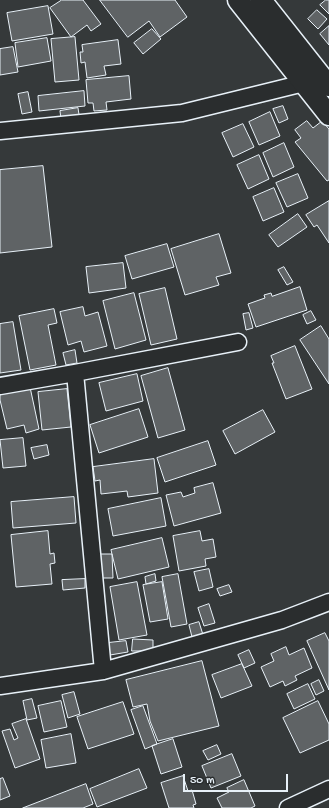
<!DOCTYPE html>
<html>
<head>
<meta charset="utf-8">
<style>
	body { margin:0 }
	#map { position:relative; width:329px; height:808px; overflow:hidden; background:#35393a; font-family:"Gochi Hand",sans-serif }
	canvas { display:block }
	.scale { position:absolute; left:183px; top:774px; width:105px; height:18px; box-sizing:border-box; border:2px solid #e8f1f8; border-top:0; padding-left:5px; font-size:12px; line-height:14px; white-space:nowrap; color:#e8f1f8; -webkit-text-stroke:3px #2a2d2e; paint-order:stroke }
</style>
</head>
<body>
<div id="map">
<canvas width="329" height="808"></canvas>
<div class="scale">50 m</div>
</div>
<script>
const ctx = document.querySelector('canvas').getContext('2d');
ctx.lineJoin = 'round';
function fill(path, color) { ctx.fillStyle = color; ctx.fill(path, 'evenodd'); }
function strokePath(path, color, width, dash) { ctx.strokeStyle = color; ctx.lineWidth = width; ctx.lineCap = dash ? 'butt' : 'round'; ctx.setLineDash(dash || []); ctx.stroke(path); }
const building = new Path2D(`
	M62,0H83L101,24L91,31L87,25L71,37L50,8Z
	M100,0H175L187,17L160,37L149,21L128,37Z
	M326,0H329V14L320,5Z
	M48,6L53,34L12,41L7,13Z
	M317,10L327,19L318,29L308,19Z
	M329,26V45L320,34Z
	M152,29L161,39L143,54L134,43Z
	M75,37L79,80L55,82L51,39Z
	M47,38L51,61L18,67L15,43Z
	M118,40L121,64L104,66L106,75L87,78L85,62L81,63L80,52H83L82,45Z
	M13,47L18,72L0,75V49Z
	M129,76L131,99L106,102L107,110L94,111L93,103H88L86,80Z
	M84,91L85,106L39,111L38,96Z
	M28,92L32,112L22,114L18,94Z
	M283,106L288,119L279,123L273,109Z
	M78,108L80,121L61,119L60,111Z
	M270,112L280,136L259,145L249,122Z
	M307,121L313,128L322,121L329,129V180L327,181L295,142L301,138L295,130Z
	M243,124L254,147L233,157L222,133Z
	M284,143L294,167L273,177L263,153Z
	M259,155L269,179L248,189L237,165Z
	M43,166L52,247L0,253V170Z
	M298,174L308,198L287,207L276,183Z
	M274,188L284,212L263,221L253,197Z
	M329,201V243L317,225L314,227L306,215Z
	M298,214L307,227L278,247L269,235Z
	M219,234L231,273L216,277L219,285L185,295L171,249Z
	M167,244L174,267L132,279L125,256Z
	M123,263L126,288L89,293L86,267Z
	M284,267L293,282L287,285L278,270Z
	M300,287L307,310L256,327L248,304L265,298L264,295L271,293L272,296Z
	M165,288L177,339L151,345L139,294Z
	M134,293L146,340L115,349L103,301Z
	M83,307L85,316L98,312L107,346L84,352L81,341L68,345L60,312Z
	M54,309L57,323L48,325L56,365L30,370L19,316Z
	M311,311L316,320L307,324L303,315Z
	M249,313L253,328L246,330L243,314Z
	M13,322L21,370L0,373V324Z
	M321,326L329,339V384L300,340Z
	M295,346L312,389L286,399L272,363H274L271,356Z
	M75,350L77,363L66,365L63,353Z
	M168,368L185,430L158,438L141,376Z
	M137,374L143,401L106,411L99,383Z
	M30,387L39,429L26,433L24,425L7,429L0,400V394Z
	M67,389L71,427L42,430L38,392Z
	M139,409L148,437L99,453L90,425Z
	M263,410L275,432L235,454L223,431Z
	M23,438L26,466L3,468L0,440Z
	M208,441L216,465L165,482L157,458Z
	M47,445L49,455L34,459L31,448Z
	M154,459L158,493L128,497L127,491L101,494L100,480L95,481L93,467Z
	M213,483L221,513L174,526L166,495L181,492L183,497L195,493L194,488Z
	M74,497L76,523L13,528L11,502Z
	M161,498L166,526L113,536L108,509Z
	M48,531L50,554L54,553L55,563L50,564L52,584L16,587L11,535Z
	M200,531L202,541L213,539L216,557L205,559L206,566L179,571L173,536Z
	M162,538L169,567L118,579L111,550Z
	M101,554H112L113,578H102Z
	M209,569L213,587L199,591L194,572Z
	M155,574L156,581L146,584L145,577Z
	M178,574L187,624L171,627L162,577Z
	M85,579V588L63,590L62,580Z
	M137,582L147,635L119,640L110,587Z
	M162,582L168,619L150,622L143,585Z
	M229,585L232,592L220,596L217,589Z
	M209,604L215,623L204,626L198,608Z
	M199,622L204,638L193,641L189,625Z
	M325,633L329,641V690L307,641Z
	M133,639L153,640V651H132Z
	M126,641L128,652L110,655L108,643Z
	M286,647L289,655L304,648L312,668L295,676L297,680L285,686L283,681L270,687L261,667L274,661L271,654Z
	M249,650L255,663L244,668L238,655Z
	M202,661L219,726L158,741L150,721L147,704L133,707L126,680Z
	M242,664L252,686L221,698L212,675Z
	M319,680L324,691L316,695L311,684Z
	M308,684L315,699L294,709L287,694Z
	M74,692L80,714L68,718L62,695Z
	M32,699L37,718L27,720L23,701Z
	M61,701L67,727L44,732L38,706Z
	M318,701L329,724V740L300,753L283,718Z
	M123,702L134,734L88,749L77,717Z
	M143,706L157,744L145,749L131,710Z
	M26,719L40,759L15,768L2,731L10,729L14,740L18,738L12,724Z
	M71,734L76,763L46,768L41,740Z
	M173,739L182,767L161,774L152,746Z
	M217,745L221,754L208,760L203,751Z
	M232,754L241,776L211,788L202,766Z
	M139,769L147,788L97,807L90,789Z
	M183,776L188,791L192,790L196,804L193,805L194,808H169L161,783Z
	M3,778L10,796L0,800V779Z
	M244,780L255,806L251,808H222L217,798L229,792L227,788Z
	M86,784L93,804L83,808H23Z`);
const minor = new Path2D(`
	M0,131L182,113L304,83
	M75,373L103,671
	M0,386L75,373L238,342
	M0,686L103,671L282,620L329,602
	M288,808L329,789`);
const tertiary = new Path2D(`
	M238,0L329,115
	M261,0L329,86`);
fill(building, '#5f6365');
strokePath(building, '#e8f1f8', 1);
strokePath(minor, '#e8f1f8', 19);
strokePath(tertiary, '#e8f1f8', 23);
strokePath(minor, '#2a2d2e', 16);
strokePath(tertiary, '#2a2d2e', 20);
</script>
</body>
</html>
